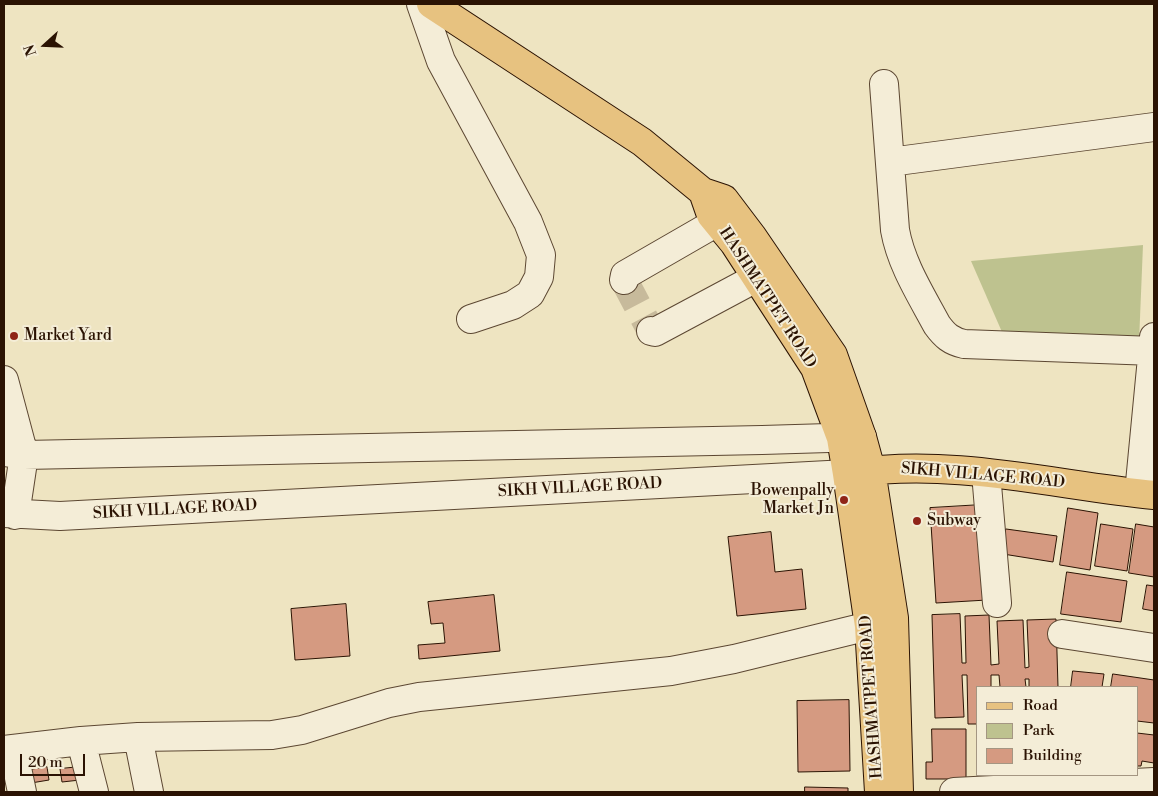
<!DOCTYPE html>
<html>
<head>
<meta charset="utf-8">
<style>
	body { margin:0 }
	#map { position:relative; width:1158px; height:796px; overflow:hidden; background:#eee4c1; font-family:"Libre Bodoni",serif }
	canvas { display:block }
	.frame { position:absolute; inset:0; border:5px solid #2b1303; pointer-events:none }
	.legend { position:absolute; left:976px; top:686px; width:162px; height:90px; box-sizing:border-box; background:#f4edd7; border:1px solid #a49682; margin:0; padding:6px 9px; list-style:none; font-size:15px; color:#2b1303 }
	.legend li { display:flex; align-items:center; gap:10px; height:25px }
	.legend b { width:25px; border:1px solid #a49682 }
	.north { position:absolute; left:20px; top:20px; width:50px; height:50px; -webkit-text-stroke:4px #f4edd7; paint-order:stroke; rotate:250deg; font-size:14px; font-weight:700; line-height:20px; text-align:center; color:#2b1303 }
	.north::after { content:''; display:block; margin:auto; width:18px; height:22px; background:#2b1303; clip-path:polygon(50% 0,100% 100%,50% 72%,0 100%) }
	.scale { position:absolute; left:20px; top:754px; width:65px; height:22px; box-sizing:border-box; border:2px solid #2b1303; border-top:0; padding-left:6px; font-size:15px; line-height:18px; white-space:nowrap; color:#2b1303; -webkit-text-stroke:4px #f4edd7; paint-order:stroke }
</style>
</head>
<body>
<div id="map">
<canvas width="1158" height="796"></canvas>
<div class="frame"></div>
<ul class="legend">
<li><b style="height:6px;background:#e7c280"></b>Road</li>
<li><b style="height:14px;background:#bec28f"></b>Park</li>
<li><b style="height:14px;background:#d59a81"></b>Building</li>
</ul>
<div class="north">N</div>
<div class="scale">20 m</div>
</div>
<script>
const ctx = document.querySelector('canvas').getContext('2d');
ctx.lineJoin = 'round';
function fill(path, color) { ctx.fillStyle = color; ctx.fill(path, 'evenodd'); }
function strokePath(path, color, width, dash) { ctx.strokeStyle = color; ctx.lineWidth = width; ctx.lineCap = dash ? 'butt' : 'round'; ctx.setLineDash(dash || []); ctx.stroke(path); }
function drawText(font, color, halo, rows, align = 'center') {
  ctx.font = font + ' "Libre Bodoni",serif'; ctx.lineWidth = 4; ctx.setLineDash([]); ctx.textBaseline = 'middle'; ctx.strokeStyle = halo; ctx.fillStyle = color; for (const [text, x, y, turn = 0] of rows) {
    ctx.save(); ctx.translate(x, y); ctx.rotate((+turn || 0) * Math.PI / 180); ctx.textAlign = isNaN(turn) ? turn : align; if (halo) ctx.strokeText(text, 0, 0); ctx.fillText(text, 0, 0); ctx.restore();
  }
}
const green = new Path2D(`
	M1143,245L1139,342L1002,332L971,261Z`);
const building = new Path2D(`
	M981,505L987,600L936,603L930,508Z
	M1068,508L1098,513L1090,570L1060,565Z
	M1101,524L1133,529L1127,571L1095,566Z
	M1136,524L1154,527V577L1129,573Z
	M1006,529L1057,536L1053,562L1003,554Z
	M771,532L775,572L802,569L806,609L737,616L728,537Z
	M1067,572L1127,581L1121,622L1061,614Z
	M1147,585L1154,586V611L1143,609Z
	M494,595L500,651L419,659L418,645L445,643L443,623L431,624L428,602Z
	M346,604L350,656L295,660L291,609Z
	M960,614L962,663H966L965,616L989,615L991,665L999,664L997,621L1023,620L1025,668L1029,667L1027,620L1056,619L1058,687H1029V679H1025L1026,687H1000L999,675H991V687H977V724H968L967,675H962L964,717L935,718L932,615Z
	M1073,671L1104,674L1102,687H1071Z
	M1113,674L1154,680V723L1137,721V687H1111Z
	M849,700L850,771L798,772L797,701Z
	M932,729H966V779H926V762H932Z
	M1137,733L1154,735V763L1142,761L1141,766H1137Z
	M47,767L49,780L31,783L29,770Z
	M79,767L80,780L62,782L60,769Z
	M983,775H1034L984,780Z
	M805,787L848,788V792H805Z`);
const minorTunnel = new Path2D(`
	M624,280L651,331`);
const minor = new Path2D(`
	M421,4L441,61L528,222L541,255L539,277L530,294L513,305L471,319
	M884,84L895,230C901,264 921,295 937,325C945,336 951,341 964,344L1154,351
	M890,162L1154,127
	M624,280L625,275L717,222
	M651,331L655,332L756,278
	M4,380L24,455L4,452
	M986,473L997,603
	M1139,493L1154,337
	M4,513L60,516L847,474
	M15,515L24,455L762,440L862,437
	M1062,634L1154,648
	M138,737L149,792
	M81,741L94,792
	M13,749L22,792
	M4,750L81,741L138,737L272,735L302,730L389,703L419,697L671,671L734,659L869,626
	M954,792L1154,782`);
const major = new Path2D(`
	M431,4L642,142L703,192L711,215L734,243L815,368L841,438L847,474L869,626L879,792
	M703,192L724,199L752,236L833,355L862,437L871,470L894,618L899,792
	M853,473C953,458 1054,485 1154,495`);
const markers = [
	[14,336,5,"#8f2418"],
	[844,500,5,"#8f2418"],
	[917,521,5,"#8f2418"]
];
const streetNames = [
	["HASHMATPET ROAD",767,298,57],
	["SIKH VILLAGE ROAD",983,476,5],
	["SIKH VILLAGE ROAD",580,488,-3],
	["SIKH VILLAGE ROAD",175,510,-3],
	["HASHMATPET ROAD",872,697,-94]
];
const poiNames = [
	["Market Yard",24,336],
	["Bowenpally",834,491,"right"],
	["Market Jn",834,509,"right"],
	["Subway",927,521]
];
fill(green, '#bec28f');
fill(building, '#d59a81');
strokePath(building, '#2b1303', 1);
strokePath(minorTunnel, '#c7ba9b', 28, [28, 14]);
strokePath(minor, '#5c4732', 30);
strokePath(major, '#2b1303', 30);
strokePath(minor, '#f4edd7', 28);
strokePath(major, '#e7c280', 28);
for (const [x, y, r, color] of markers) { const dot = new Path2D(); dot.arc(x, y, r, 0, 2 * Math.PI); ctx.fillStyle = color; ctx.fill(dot); strokePath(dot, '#f4edd7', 2); }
drawText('16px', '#2b1303', '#f4edd7', streetNames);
drawText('16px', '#2b1303', '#f4edd7', poiNames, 'left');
</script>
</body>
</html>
